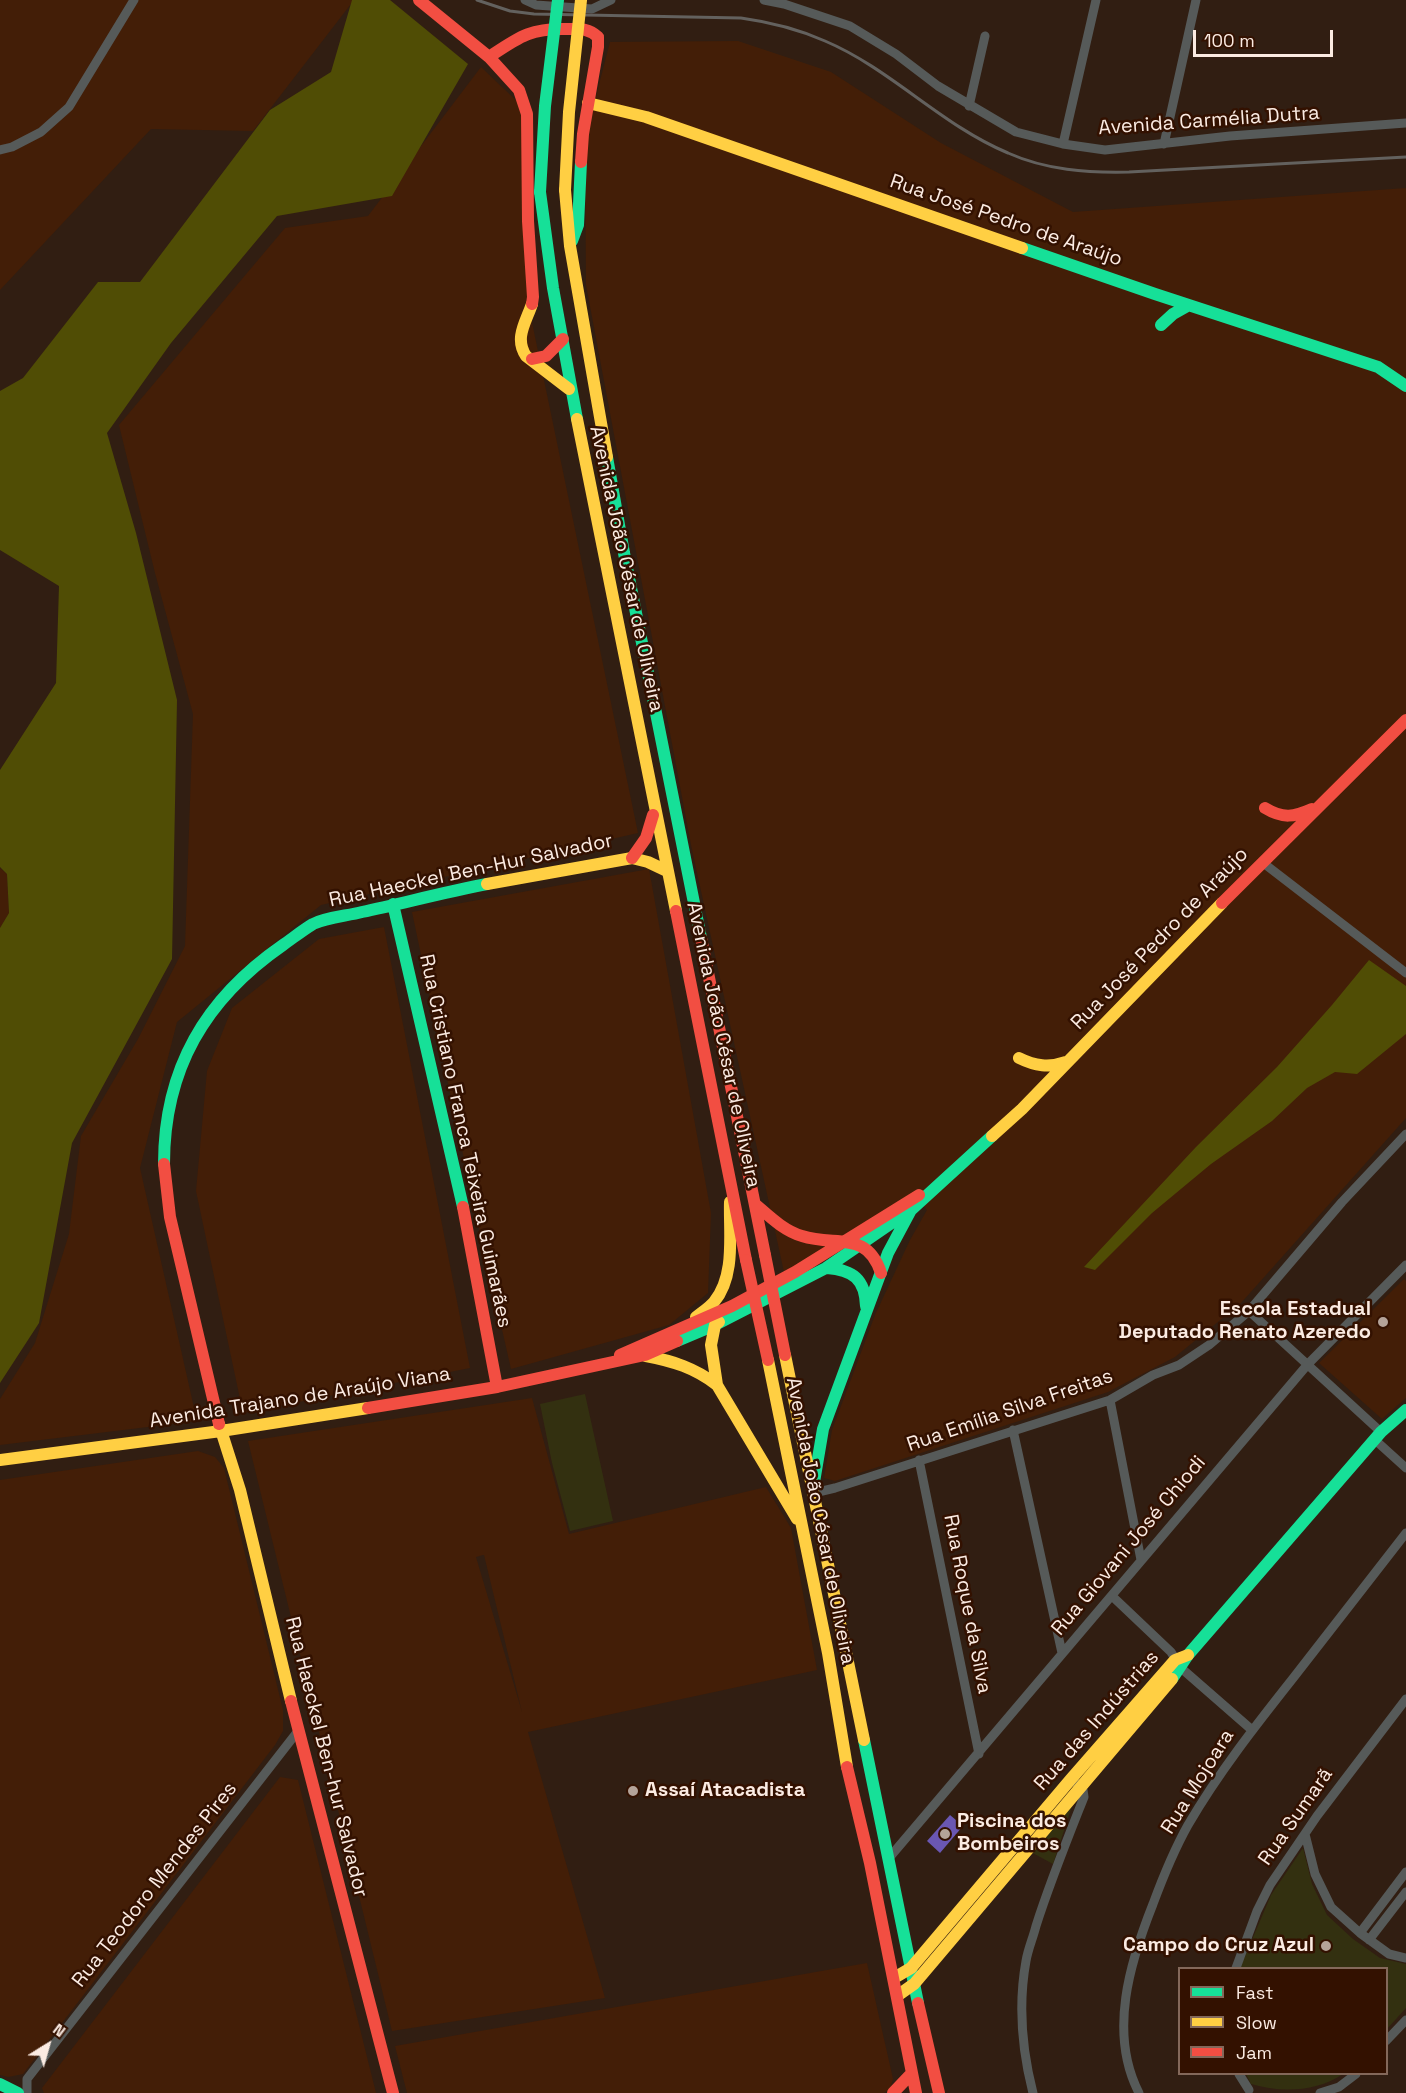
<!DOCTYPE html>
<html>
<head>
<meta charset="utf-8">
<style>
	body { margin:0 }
	#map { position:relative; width:1406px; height:2093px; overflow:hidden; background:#311e12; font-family:"Space Grotesk",sans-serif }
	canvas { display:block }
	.legend { position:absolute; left:1178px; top:1967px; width:210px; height:108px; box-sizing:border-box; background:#310; border:2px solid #83685a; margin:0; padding:8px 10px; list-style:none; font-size:18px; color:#fbebe2 }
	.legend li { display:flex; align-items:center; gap:12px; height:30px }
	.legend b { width:30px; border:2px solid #83685a }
	.north { position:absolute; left:18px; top:2015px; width:60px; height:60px; -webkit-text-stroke:4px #310; paint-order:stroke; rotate:37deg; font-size:16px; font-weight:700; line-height:24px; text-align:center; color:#fbebe2 }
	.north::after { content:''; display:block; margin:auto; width:21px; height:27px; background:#fbebe2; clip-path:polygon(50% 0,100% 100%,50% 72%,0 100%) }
	.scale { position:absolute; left:1193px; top:30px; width:140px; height:27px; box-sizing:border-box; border:3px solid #fbebe2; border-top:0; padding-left:8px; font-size:18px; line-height:21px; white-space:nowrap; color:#fbebe2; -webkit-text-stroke:4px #310; paint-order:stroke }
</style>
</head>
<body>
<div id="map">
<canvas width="1406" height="2093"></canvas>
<ul class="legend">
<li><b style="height:8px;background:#16e098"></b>Fast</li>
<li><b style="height:8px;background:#ffcf43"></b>Slow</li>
<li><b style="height:8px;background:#f24e42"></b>Jam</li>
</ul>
<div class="north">N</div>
<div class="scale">100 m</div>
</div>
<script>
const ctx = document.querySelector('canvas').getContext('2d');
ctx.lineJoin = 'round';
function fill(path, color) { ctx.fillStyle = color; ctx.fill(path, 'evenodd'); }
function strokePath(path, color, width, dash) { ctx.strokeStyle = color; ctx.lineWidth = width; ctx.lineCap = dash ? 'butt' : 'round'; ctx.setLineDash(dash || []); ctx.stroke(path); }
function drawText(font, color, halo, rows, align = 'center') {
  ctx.font = font + ' "Space Grotesk",sans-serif'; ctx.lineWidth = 5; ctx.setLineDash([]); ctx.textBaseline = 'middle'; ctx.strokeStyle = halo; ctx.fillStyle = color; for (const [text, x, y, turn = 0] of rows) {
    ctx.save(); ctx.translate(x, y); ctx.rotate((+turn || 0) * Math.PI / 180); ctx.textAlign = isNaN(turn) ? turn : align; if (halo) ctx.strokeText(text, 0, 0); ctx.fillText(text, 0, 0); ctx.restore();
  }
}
const built = new Path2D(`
	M0,0H354L253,131L151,129L0,290Z
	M738,41L831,72L941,143L1073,212L1406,188V1118L1241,1303L1175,1357L1108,1392L835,1481L824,1478L832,1430L875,1315L910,1240L927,1210L916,1198L784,1272L691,845L586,285L585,139L610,42Z
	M481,67L523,107L528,303L638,833L321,905L177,1022L140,1168L197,1421L0,1445V1399L35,1343L69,1234L81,1136L138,1039L185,946L193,714L155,573L119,425L285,228L368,216Z
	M0,868L7,874L9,913L0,928Z
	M649,869L711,1213L708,1293L669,1325L511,1369L472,1197L412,912Z
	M384,927L470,1368L243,1413L196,1191L207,1071L232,1008L319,939Z
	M1404,1279L1406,1281V1398L1382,1419L1319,1363Z
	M532,1398L569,1534L766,1487L791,1528L817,1670L528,1732L605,1998L392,2031L248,1441ZM483,1555H484L522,1712L476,1557Z
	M198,1451L215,1457L224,1468L283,1710V1731L275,1745L23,2074L8,2077L0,2075V1480Z
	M280,1777L298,1780L376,2093H44L42,2088Z
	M867,1963L893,2079L890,2089L884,2093H407L395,2046Z`);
const green = new Path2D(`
	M585,1394L613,1521L570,1531L552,1463L540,1404Z
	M1075,1797L1053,1864L1029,1851Z
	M1303,1848L1312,1884L1327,1915L1353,1939L1380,1958L1406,1964V2008L1387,2029L1386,1968H1240L1271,1895Z
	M1246,2074H1343C1317,2092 1280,2093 1251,2084Z`);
const forest = new Path2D(`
	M352,0H390L468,64L392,196L277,216L171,343L107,433L136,533L177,700L172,959L72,1143L39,1323L0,1383V928L9,913L7,874L0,867V770L56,683L59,586L0,550V391L23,378L98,282H140L270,110L331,72Z
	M1369,960L1406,986V1034L1357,1074L1335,1072L1307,1088L1272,1121L1211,1164L1152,1213L1095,1270L1084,1267L1196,1147L1277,1067L1332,1005Z`);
const water = new Path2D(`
	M950,1815L963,1826L940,1853L927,1841Z`);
const street = new Path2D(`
	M525,0L536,5L592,9L611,0
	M764,0L784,4L850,26L896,54L938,86L1016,132L1063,144L1105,150L1230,136L1406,123
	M969,106L985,36
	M1063,144L1096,0
	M1164,144L1196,0
	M0,150L12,147L41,132L69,107L134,0
	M1262,862L1406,973
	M1249,1311L1381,1432
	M1110,1400L1141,1560
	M1013,1430L1062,1653
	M1374,1439L1406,1468
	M919,1460L979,1754
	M814,1493L835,1488L1110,1400L1153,1375L1179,1365L1209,1345L1249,1311L1342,1202L1406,1134
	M1112,1596L1171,1652L1181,1668L1252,1730
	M1305,1834L1315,1874L1331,1907L1360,1933L1389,1954L1406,1958
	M889,1858L1308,1364L1406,1265
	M1360,1933L1406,1872
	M1369,1940L1406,1892
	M1236,1968L1257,1911L1270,1885L1317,1816L1406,1699
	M1386,2041L1406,2020
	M1239,2074L1249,2090
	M27,2093V2079L298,1731
	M1033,2093C1022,2050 1018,2005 1026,1961C1028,1949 1033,1938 1036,1926C1050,1882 1067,1840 1084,1797L1083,1790L1076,1783
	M1139,2093C1108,2033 1130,1962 1153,1904C1163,1877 1174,1850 1188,1825C1219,1772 1256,1725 1294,1677C1331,1629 1369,1581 1406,1533
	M1320,2093L1339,2087L1356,2074`);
const fast = new Path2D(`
	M540,192L553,288L577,419
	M572,241L578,225L581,162
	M1022,248L1155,294L1378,367L1406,386
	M1161,325L1173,314L1189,305
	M607,457L624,553L701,938
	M393,904L463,1207
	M164,1164C164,1069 205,999 283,945C293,938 303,930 313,924C327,917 347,916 362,912C404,903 445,892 487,884
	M827,1268C853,1270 865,1279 866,1306
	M677,1341L715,1325L826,1268L906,1213
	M813,1488L823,1429L888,1253L911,1210L992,1136
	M1172,1679L1188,1655L1381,1432L1406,1410
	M864,1740L918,2003
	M0,2084L18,2093`);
const slow = new Path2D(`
	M588,103L646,117L1022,248
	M565,190L570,246L607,457
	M532,304C526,322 514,338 526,356L569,389
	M577,419L676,911
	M487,884L632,858L648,862L667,871
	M1019,1058C1035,1066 1049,1068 1066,1062
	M992,1136L1022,1109L1222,903
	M696,1317C702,1312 709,1308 714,1302C736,1276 729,1233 730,1202
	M785,1355L864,1740
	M646,1356C673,1361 695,1368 717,1385L797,1519
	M768,1360L828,1653L847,1767
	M717,1385L711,1345L715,1325L719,1322
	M219,1424L240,1490L291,1701
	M0,1460L221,1431L368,1408
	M894,1978L911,1968L1071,1779L1175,1660L1188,1655
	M897,1996L914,1984L1172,1679`);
const jam = new Path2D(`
	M419,0L489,57L519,90L527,114L528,221L533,297L532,304
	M489,57C519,37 530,28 567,29C580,29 588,28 598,37V47L583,134L581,162
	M532,359L546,356L563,339
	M1265,808C1283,819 1294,817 1312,809
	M632,858L646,838L653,815
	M1222,903L1406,720
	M676,911L746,1260
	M701,938L765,1255
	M164,1164L170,1217L219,1424
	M755,1204C769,1216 784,1231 802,1236C836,1247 867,1230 881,1273
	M463,1207L497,1387
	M620,1355L732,1306L795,1272L919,1195
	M368,1408L497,1387L645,1355L677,1341
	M291,1701L393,2093
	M847,1767L870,1863L916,2093
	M918,2003L939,2093
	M893,2093L912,2073`);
const rail = new Path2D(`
	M477,0L510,11L534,14L741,18C770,22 798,29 825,41C891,69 941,125 1008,153C1046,170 1087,173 1129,172L1406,157`);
const fastBridge = new Path2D(`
	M540,192L545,106L558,0`);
const slowBridge = new Path2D(`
	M565,190L569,112L581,0`);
const jamBridge = new Path2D(`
	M765,1255L785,1355
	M746,1260L768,1360`);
const markers = [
	[1383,1322,6,"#b4a399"],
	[633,1791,6,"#b4a399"],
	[945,1834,6,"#b4a399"],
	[1326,1946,6,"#b4a399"]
];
const streetNames = [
	["Avenida Carmélia Dutra",1209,121,-4],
	["Rua José Pedro de Araújo",1006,221,19],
	["Avenida João César de Oliveira",626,569,78],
	["Rua Haeckel Ben-Hur Salvador",471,871,-12],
	["Rua José Pedro de Araújo",1160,939,-46],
	["Avenida João César de Oliveira",723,1045,78],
	["Rua Cristiano Franca Teixeira Guimarães",465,1141,78],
	["Avenida Trajano de Araújo Viana",300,1398,-9],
	["Rua Emília Silva Freitas",1010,1411,-19],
	["Avenida João César de Oliveira",820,1521,79],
	["Rua Giovani José Chiodi",1129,1546,-50],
	["Rua Roque da Silva",967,1604,79],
	["Rua das Indústrias",1097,1721,-49],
	["Rua Haeckel Ben-hur Salvador",326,1757,76],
	["Rua Mojoara",1198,1782,-58],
	["Rua Sumarã",1296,1817,-55],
	["Rua Teodoro Mendes Pires",155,1885,-52]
];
const poiNames = [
	["Escola Estadual",1371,1310],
	["Deputado Renato Azeredo",1371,1333],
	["Assaí Atacadista",645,1791,"left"],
	["Piscina dos",957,1822,"left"],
	["Bombeiros",957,1845,"left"],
	["Campo do Cruz Azul",1314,1946]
];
fill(built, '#431e07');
fill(green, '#333010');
fill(forest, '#504d05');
fill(water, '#6a57b3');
strokePath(street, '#565a59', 9);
strokePath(fast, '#16e098', 12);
strokePath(slow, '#ffcf43', 12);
strokePath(jam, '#f24e42', 12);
strokePath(rail, '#63615e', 3);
strokePath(fastBridge, '#16e098', 12);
strokePath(slowBridge, '#ffcf43', 12);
strokePath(jamBridge, '#f24e42', 12);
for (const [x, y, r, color] of markers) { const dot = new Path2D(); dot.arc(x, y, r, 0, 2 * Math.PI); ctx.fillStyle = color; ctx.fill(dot); strokePath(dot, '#310', 2); }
drawText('20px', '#fbebe2', '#310', streetNames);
drawText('bold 20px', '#fbebe2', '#310', poiNames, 'right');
</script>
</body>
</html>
